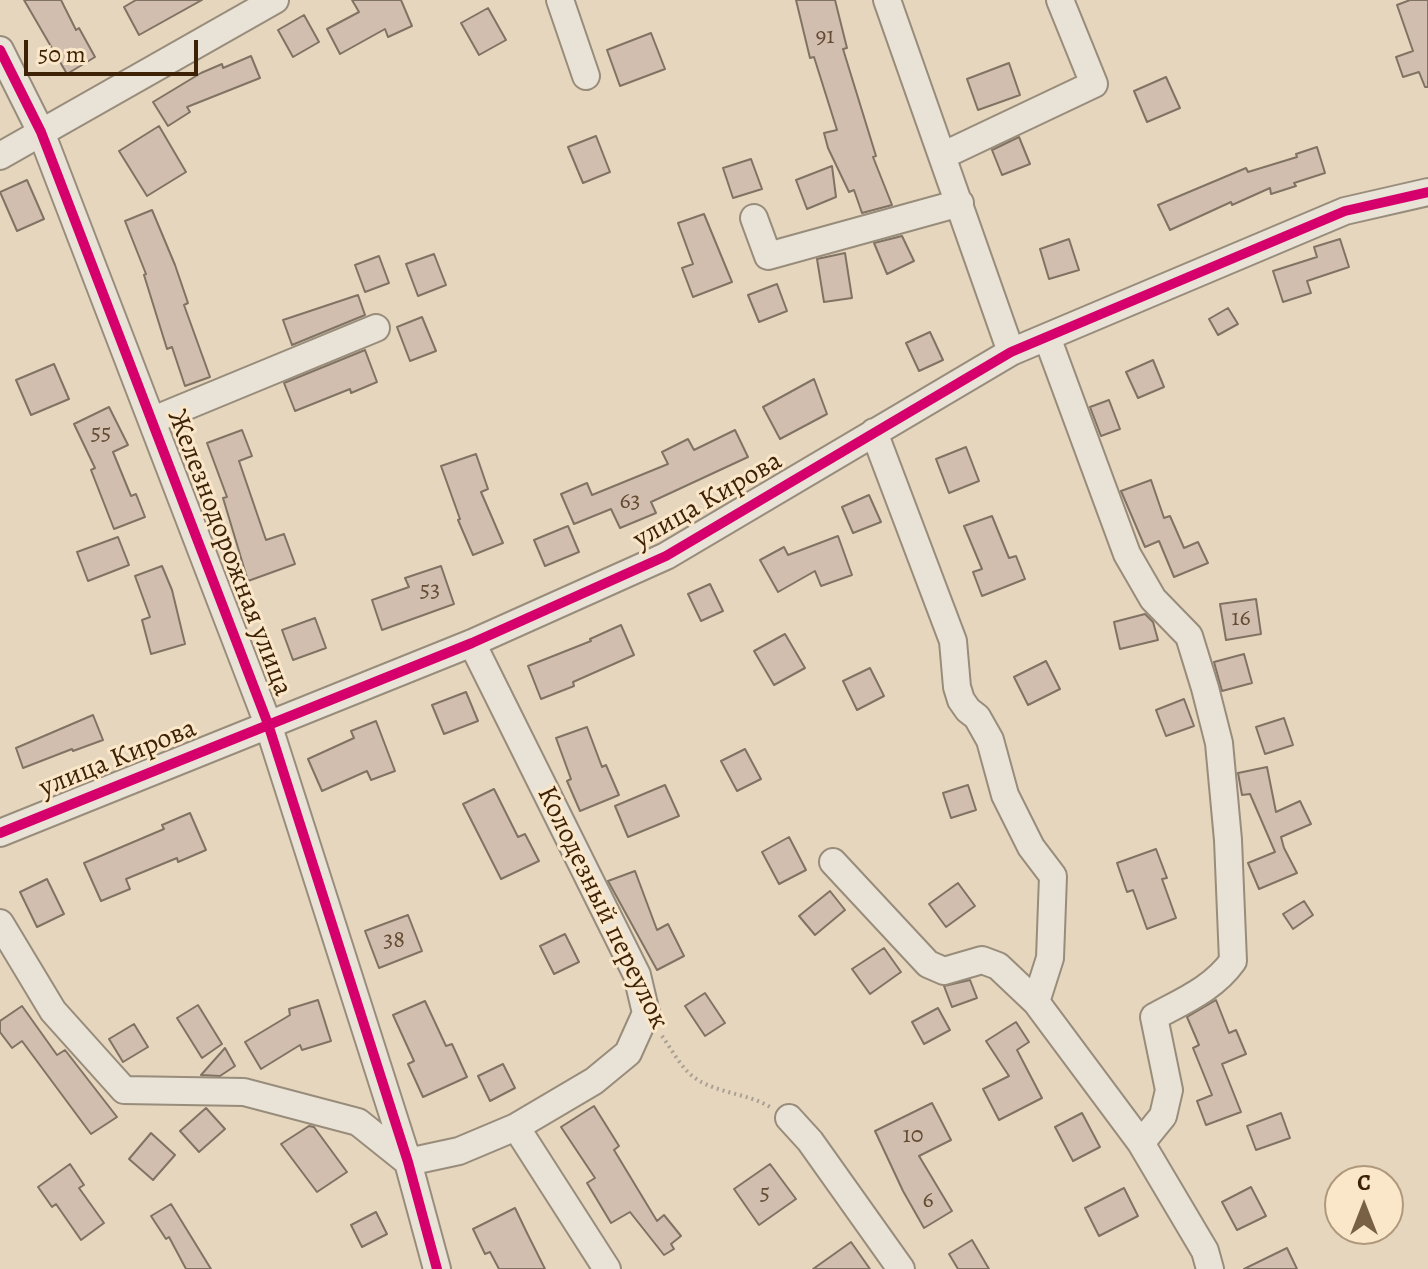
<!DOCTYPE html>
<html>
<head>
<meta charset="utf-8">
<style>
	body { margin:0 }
	#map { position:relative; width:1428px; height:1269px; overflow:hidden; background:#e6d6be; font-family:Alegreya,serif }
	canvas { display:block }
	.north { position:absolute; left:1324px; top:1165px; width:80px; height:80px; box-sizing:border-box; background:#fae7ca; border:2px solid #af987c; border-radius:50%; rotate:0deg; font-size:22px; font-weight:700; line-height:32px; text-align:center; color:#3e2206 }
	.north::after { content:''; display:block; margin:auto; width:28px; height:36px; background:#796146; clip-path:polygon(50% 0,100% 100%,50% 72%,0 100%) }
	.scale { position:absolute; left:24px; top:40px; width:174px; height:36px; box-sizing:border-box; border:4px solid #3e2206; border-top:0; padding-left:10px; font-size:24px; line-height:28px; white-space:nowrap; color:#3e2206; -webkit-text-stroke:6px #fae7ca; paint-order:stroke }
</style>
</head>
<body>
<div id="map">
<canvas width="1428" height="1269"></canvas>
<div class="north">С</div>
<div class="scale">50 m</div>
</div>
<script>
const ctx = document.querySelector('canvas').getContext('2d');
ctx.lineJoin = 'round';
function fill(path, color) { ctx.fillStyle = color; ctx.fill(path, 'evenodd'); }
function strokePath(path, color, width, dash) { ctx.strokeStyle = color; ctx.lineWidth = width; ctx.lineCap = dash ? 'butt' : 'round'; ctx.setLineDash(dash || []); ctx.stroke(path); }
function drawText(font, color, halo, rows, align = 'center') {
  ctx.font = font + ' Alegreya,serif'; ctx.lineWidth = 6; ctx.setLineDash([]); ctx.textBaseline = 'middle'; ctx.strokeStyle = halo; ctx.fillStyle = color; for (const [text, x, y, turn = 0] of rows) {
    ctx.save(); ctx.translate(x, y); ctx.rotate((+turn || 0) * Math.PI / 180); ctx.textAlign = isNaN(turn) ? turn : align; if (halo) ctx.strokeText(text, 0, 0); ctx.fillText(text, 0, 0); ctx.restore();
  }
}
const building = new Path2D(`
	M24,0H61L76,30L79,28L95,57L67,74Z
	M136,0H202L139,35L124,7Z
	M352,0H401L412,26L388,37L385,29L340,54L327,29L359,12Z
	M796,0H835L847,48L843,49L876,156L873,157L892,205L862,213L854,190L849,192L828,148L824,133L837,130L814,57L810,58Z
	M1410,0H1428V87H1425L1419,72L1403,77L1396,57L1413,51L1397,5Z
	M488,8L506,40L479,55L461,23Z
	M304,15L319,42L293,57L278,30Z
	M651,33L665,69L620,86L607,50Z
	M251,56L260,78L187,107L190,112L168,126L153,102L201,73L222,64L223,68Z
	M1009,63L1020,95L978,110L967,79Z
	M1166,77L1180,108L1147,122L1134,91Z
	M159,126L186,172L147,196L119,151Z
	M596,136L610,172L583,183L568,147Z
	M1019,137L1030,164L1002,175L992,150Z
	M1317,147L1325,173L1294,183L1296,186L1271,194L1270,188L1232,205L1231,202L1170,230L1158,205L1246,168L1248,172L1297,157L1296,154Z
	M751,159L762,189L733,198L723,168Z
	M832,166L836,197L807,209L796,180Z
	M27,180L44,219L17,231L0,192Z
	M152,210L175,265L188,303L184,305L210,377L185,386L172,347L167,349L144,275L146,274L125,221Z
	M704,214L732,282L693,297L682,268L693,264L678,223Z
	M902,236L914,261L887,274L874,243Z
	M1069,239L1079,270L1049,279L1040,249Z
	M1340,239L1349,267L1307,281L1311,293L1283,302L1273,271L1317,257L1314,247Z
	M845,253L852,298L824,302L817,259Z
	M434,254L446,285L418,296L406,264Z
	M379,256L389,283L365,292L355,265Z
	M777,284L787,311L759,322L748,295Z
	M358,295L365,315L292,345L283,320Z
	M1228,308L1238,324L1218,335L1209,319Z
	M422,317L436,351L410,361L397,327Z
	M930,332L943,360L919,371L906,343Z
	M365,350L377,382L351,393L350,389L295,411L284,383Z
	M1153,360L1164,387L1138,398L1126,372Z
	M54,364L69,399L31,415L16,380Z
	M814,379L827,414L780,439L763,407Z
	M1109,400L1120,429L1101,436L1090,407Z
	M109,407L128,445L113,452L131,496L136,494L145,517L114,529L91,470L95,468L74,424Z
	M242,430L252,456L239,461L266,540L284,534L295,564L248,581L223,498L227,497L207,443Z
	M735,430L748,457L651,502L656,513L620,528L611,509L574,524L561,494L587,483L592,495L668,464L662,452L688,439L694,450Z
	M966,447L979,481L949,493L936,459Z
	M476,454L488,489L481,492L503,543L473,555L458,520L460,519L441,466Z
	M1151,480L1164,518L1170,516L1184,548L1198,542L1208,563L1174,577L1159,541L1145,547L1121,491Z
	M869,495L881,522L853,533L842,507Z
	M992,516L1009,558L1016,556L1025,579L982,596L973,572L982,569L964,526Z
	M568,526L579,552L545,566L534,540Z
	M838,536L852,575L821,586L815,571L778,592L760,560L784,547L788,555Z
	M118,537L129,565L88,581L77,552Z
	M162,566L172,590L185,644L151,654L142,620L150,617L135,576Z
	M441,566L454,604L382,630L372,600L409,587L405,578Z
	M710,584L723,611L701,621L688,594Z
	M1256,599L1261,634L1226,640L1220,604Z
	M1145,614L1153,622L1158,640L1120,649L1114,622Z
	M315,618L326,648L293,660L282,630Z
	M621,625L634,655L573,682L574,686L541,699L528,666L591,641L590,639Z
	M785,634L805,668L774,685L754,651Z
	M1244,654L1252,683L1222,691L1214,662Z
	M1046,661L1060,689L1028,705L1014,677Z
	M870,668L884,696L857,710L843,681Z
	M466,692L478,721L444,734L432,705Z
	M1184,699L1194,726L1166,736L1156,710Z
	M93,715L103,740L73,751L72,749L23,768L16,748Z
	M1284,718L1293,745L1265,754L1256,727Z
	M376,721L395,771L371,780L367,771L322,791L308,759L354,738L351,731Z
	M587,727L602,767L606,765L619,795L580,811L567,781L571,779L556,738Z
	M745,749L761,779L737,791L721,761Z
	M1267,767L1276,812L1300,801L1311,824L1281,837L1284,848L1297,873L1259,889L1248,863L1275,852L1250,794L1242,795L1238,773Z
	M665,785L679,816L628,837L615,806Z
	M968,785L976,810L951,818L943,793Z
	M494,789L518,837L525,834L539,861L501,879L463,804Z
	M190,813L206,850L178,862L177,858L126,879L130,889L101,901L84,863L164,829L162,825Z
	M789,837L806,870L779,884L762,852Z
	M1156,849L1167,878L1162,879L1176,918L1147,929L1133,890L1127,892L1117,863Z
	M635,871L657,930L668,924L684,956L657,970L608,881Z
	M47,879L64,914L37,927L20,892Z
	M958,883L975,906L946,927L929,904Z
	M830,891L845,910L815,935L799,916Z
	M1304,901L1313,915L1293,929L1283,914Z
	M408,915L422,951L379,968L365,931Z
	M565,934L579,962L554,974L540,946Z
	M884,948L901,972L870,994L852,969Z
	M970,980L977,998L952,1007L944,986Z
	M705,993L725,1023L705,1036L685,1006Z
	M318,1000L331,1041L302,1050L300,1045L261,1069L245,1042L290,1015L289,1009Z
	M1216,1000L1229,1033L1236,1030L1246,1054L1222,1064L1241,1112L1206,1125L1197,1101L1212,1095L1193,1048L1199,1045L1187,1017Z
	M425,1001L446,1046L452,1044L467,1077L423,1097L408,1064L414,1061L393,1015Z
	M198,1005L222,1044L202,1058L177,1018Z
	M22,1006L57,1055L65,1050L117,1117L91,1134L22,1041L12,1048L0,1032V1021Z
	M938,1008L950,1030L924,1044L912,1022Z
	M1016,1022L1029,1042L1017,1050L1042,1098L999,1120L983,1089L1009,1076L986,1041Z
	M134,1024L148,1047L123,1062L109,1039Z
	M225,1048L235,1066L220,1076L201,1075Z
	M503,1064L515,1088L490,1101L478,1076Z
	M932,1103L951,1140L919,1156L952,1211L924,1228L903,1191L875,1131Z
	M594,1106L619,1146L614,1150L657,1221L664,1215L681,1236L671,1244L674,1249L664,1255L630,1212L611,1223L587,1183L595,1178L561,1127Z
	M206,1108L225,1129L199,1152L180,1131Z
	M1082,1113L1100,1147L1073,1161L1055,1127Z
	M1281,1113L1290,1138L1256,1150L1247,1126Z
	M309,1126L314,1127L347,1172L317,1192L281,1144Z
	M151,1133L175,1155L153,1180L129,1159Z
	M70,1164L84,1185L79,1188L104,1223L81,1240L56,1204L52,1207L38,1187Z
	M770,1164L796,1199L759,1225L734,1189Z
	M1251,1187L1266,1216L1237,1230L1222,1202Z
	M1124,1188L1138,1216L1099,1236L1085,1208Z
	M171,1204L211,1269H186L169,1237L166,1239L151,1216Z
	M515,1208L527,1233L545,1269H499L490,1252L485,1254L473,1229Z
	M376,1212L387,1234L362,1247L351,1225Z
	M972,1240L989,1269H958L949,1254Z
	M851,1242L870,1269H813Z
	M1287,1248L1297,1269H1244Z`);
const path = new Path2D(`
	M662,1036C670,1047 678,1062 688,1072C708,1093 746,1092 770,1107`);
const street = new Path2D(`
	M560,0L586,76
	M887,0L1011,352
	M0,50L41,132L268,724L408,1162L437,1269
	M0,156L275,0
	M942,156L1094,84L1060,0
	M754,218L768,256L960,203
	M1047,337L1127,554L1153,599L1189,636L1205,688L1219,743L1228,840L1233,961C1213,989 1183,1001 1154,1017L1169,1090L1163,1116L1141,1143
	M153,420L376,328
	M874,432L953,641L957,687L961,700L968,710L977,717L990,740L1005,795L1031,847L1053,876L1050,958L1036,1002
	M472,643L637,975L646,1013L628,1053L594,1081L516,1127
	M0,833L472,643L666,556L1011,352L1345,211L1428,192
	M833,862L928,964L944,971L982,960L998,966L1036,1002L1141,1143L1205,1251L1210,1269
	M0,923L53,1011L124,1090L244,1092L358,1122L408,1162L459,1151L516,1127L607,1269
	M789,1118L810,1141L901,1269`);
const cycleway = new Path2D(`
	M0,50L41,132L268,724L408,1162L437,1269
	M0,833L472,643L666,556L1011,352L1345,211L1428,192`);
const numberNames = [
	["91",825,37],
	["55",101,434],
	["63",630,502],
	["53",430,591],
	["16",1241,619],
	["38",394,941],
	["10",913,1136],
	["5",765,1194],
	["6",928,1201]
];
const streetNames = [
	["улица Кирова",708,501,-30],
	["Железнодорожная улица",229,553,69],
	["улица Кирова",118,759,-22],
	["Колодезный переулок",602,908,64]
];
fill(building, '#d2beaf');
strokePath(building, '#807363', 2);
strokePath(street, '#988c7b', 30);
strokePath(path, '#a9a094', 4, [2, 4]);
strokePath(street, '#e9e2d6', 26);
strokePath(cycleway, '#d6006c', 10);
drawText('24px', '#644b32', null, numberNames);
drawText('28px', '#3e2206', '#fae7ca', streetNames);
</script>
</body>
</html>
